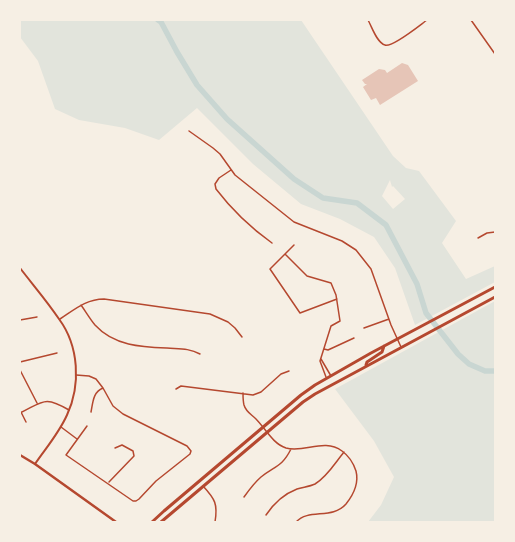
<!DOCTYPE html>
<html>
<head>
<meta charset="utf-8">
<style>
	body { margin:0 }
	#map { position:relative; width:515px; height:542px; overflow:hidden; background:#f6efe4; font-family:"PT Serif",serif }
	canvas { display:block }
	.frame { position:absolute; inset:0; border:21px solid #f6efe4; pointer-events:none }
</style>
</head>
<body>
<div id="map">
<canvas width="515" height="542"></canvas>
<div class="frame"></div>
</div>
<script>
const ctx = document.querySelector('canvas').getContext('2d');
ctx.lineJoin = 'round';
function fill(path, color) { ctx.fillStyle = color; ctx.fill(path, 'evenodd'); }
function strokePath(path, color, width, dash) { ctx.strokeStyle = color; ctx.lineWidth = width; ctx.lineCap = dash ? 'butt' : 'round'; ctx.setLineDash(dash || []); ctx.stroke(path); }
const green = new Path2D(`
	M20,20H301L393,156L406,168L419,171L456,221L442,243L466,279L495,266V282L415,325L395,268L374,237L340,219L301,204L253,164L197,108L159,140L125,128L79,120L55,109L38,61L20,37ZM390,180L392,187L394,185L393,186L405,199L393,209L382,196Z
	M495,301V522H368L381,505L394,477L374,441L335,389Z`);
const river = new Path2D(`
	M158,20L161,22L177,52L197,85L227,119L294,179L323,198L357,203L386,225L417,284L426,313L458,354L469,364L485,371H495`);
const building = new Path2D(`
	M402,63L408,65L418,81L380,105L376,98L371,100L363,87L367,84H365L362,80L379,69L385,70L387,73Z`);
const minor = new Path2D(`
	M368,20C372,27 377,43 385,45C392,48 420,25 427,20
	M471,20L495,54
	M189,131L213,148L220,154L235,175L294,222L342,241L356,250L371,269L391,325L401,347
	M231,170L219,178L215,184L216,189C232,210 251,228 272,243
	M478,238L487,233L495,232
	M294,245L270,269L300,313L337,299
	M285,254L307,276L331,283L336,295L340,321L331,326L320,361L326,377
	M81,305C86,312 90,319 95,325C114,346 142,347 167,348C179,349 189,348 200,354
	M60,319C74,310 86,299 104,299L210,314L228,322L235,328L242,337
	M20,320L37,317
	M364,328L389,319
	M324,349L328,350L354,338
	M321,359L331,376
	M20,362L57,353
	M20,370L37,403
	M76,375L89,376L96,379L103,388L113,406L123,414L187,446L191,451L190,454L156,481L139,499L136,501H133L66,455L87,426
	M176,389L181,386L253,395L261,392L281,374L289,371
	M243,393C243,397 243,401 244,405C246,412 251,414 256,419C265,428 273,444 286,448C305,453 324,438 342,451C349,456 353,462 356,471C359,483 354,494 346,504C332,520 309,508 296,522
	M21,412L26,422
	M91,412C93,402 93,392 103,388
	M20,413C43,402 44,395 69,410
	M61,427L77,439
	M109,482L134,456L133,451L122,445L115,448
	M203,486C215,499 218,504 215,522
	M244,497C249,490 254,483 261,477C275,466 282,467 291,449
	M266,515C274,503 284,494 297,489C302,487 309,487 315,484C327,477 335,463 344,452`);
const tertiary = new Path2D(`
	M20,268C33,285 47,301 59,319C79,346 81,385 67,415C59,433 46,448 35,464`);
const secondary = new Path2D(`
	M20,455L35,464L116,522`);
const primary = new Path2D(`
	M366,365L367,362L382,352L384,346
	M152,522L164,511L301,395L315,385L371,353L495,287
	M161,522L303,402L315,394L495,297`);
fill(green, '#e2e4dc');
strokePath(river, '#c9d6d2', 5.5);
fill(building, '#e6c5b7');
strokePath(minor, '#b5482f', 1.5);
strokePath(tertiary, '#b5482f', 2);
strokePath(secondary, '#b5482f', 2.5);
strokePath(primary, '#b5482f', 3);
</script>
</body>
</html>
